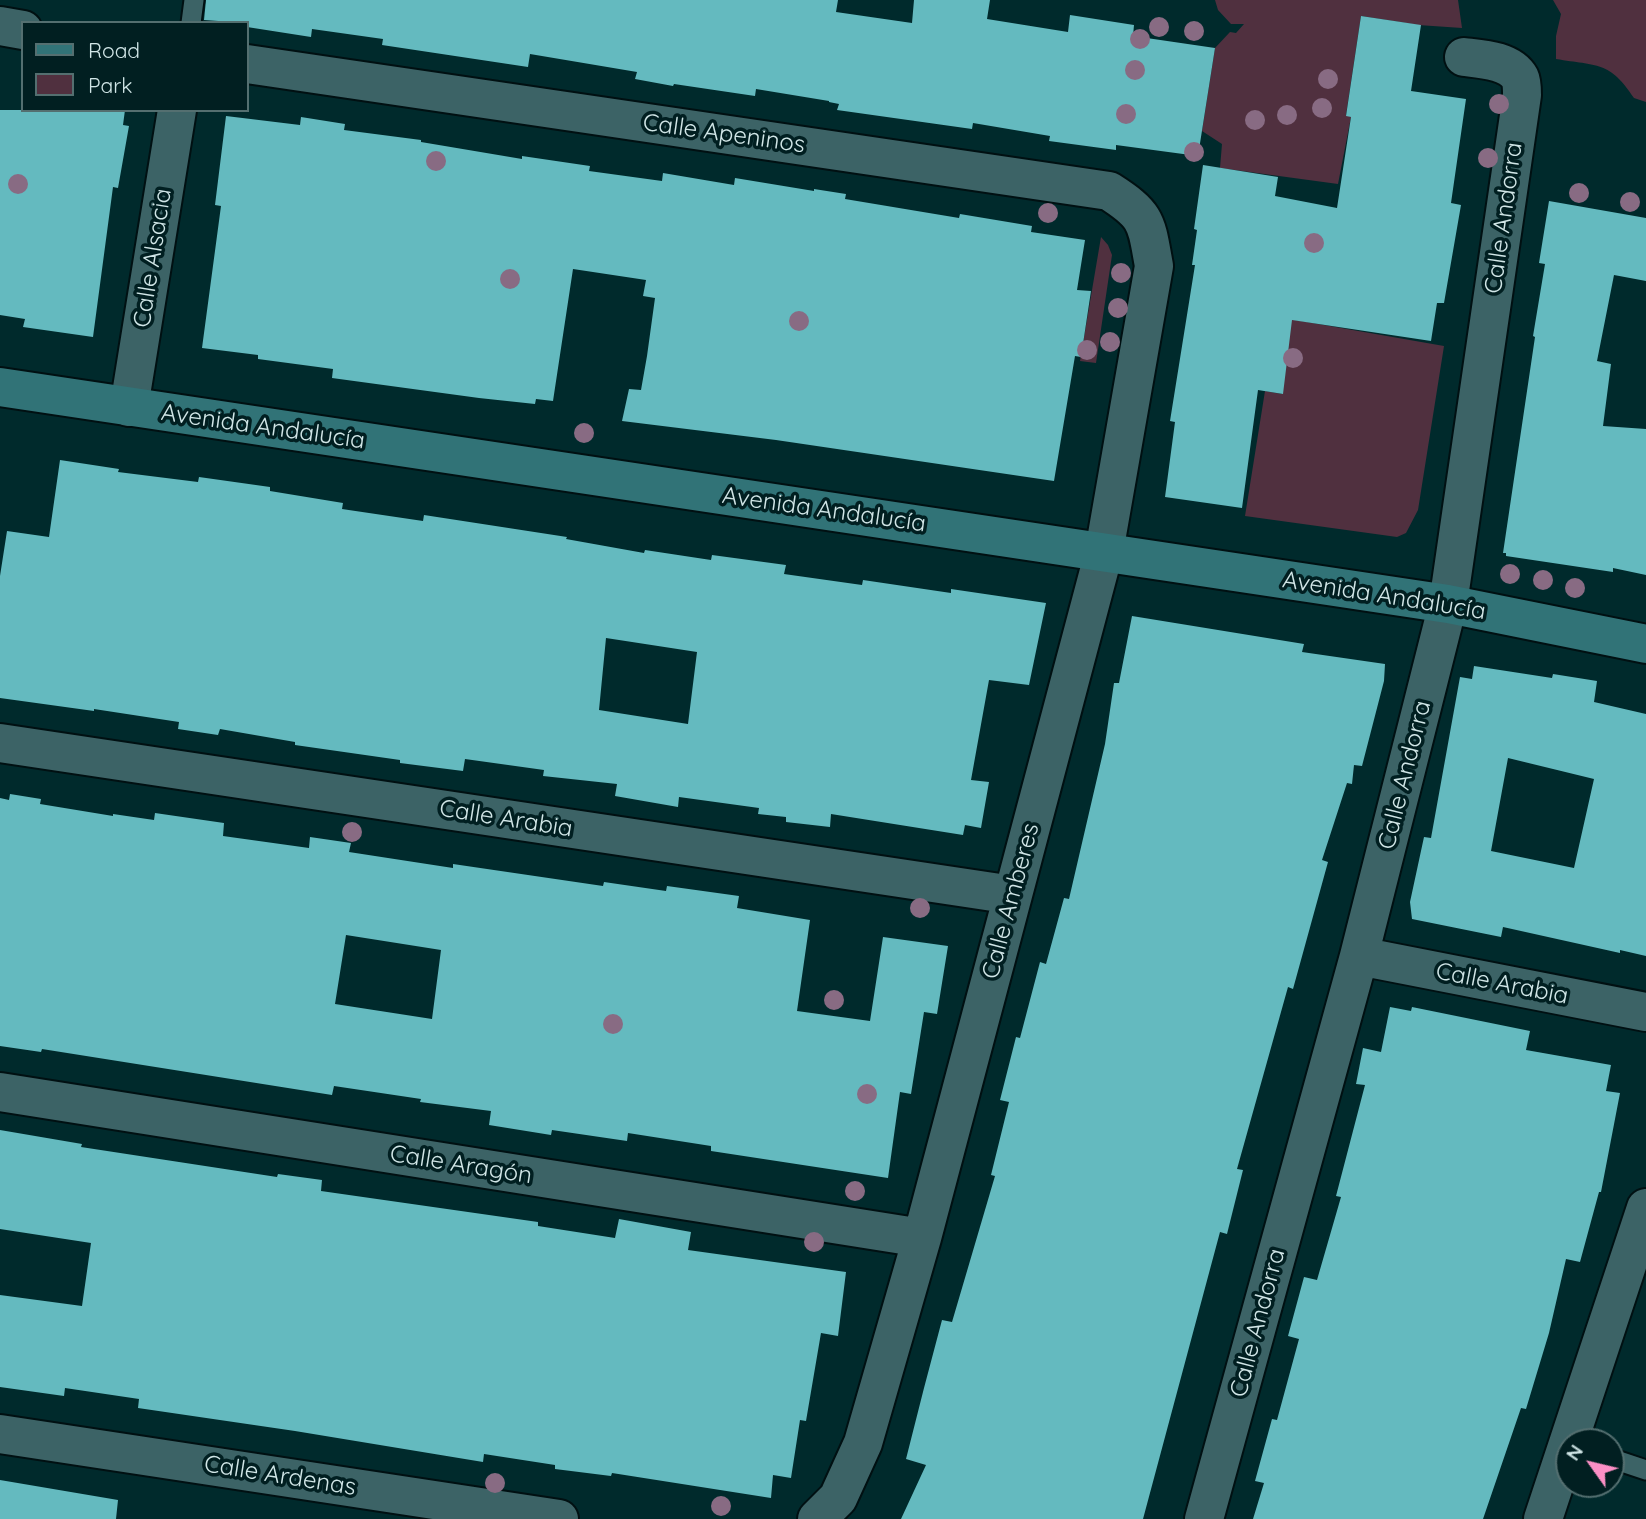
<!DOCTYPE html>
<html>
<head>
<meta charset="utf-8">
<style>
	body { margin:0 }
	#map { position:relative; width:1646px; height:1519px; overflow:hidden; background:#002a2c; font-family:Quicksand,sans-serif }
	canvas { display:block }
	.legend { position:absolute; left:21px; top:21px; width:228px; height:91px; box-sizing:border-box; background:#011f21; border:2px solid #546f70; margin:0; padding:9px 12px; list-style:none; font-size:21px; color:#d1e6e7 }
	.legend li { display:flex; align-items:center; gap:14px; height:35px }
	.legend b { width:35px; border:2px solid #546f70 }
	.north { position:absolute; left:1555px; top:1428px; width:70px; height:70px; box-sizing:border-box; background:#011f21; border:2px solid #546f70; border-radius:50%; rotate:304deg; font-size:19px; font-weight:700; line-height:28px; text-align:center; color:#d1e6e7 }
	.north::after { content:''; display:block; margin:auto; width:24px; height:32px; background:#fb8fc5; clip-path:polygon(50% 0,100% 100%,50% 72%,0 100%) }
</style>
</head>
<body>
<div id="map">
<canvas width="1646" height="1519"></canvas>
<ul class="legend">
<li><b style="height:9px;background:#317377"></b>Road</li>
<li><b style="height:19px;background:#50303f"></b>Park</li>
</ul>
<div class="north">N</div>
</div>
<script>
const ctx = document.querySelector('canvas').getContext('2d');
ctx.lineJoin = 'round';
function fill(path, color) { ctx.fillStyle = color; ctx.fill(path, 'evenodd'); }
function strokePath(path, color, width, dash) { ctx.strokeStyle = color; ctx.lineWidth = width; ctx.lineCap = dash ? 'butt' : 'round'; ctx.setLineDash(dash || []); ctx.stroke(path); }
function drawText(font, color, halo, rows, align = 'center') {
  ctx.font = font + ' Quicksand,sans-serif'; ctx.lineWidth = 7; ctx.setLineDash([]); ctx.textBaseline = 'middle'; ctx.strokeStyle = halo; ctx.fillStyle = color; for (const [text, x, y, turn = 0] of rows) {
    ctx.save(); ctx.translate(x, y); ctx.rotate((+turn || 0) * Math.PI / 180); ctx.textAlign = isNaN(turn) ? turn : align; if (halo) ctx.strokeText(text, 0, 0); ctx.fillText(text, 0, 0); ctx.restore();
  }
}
const green = new Path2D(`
	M1215,0H1458L1462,28L1418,25L1361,16L1346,115L1351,117L1338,184L1220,168L1222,144L1202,131L1215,48L1230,32L1236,33L1244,24H1231L1218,10Z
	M1553,0H1646V102L1634,98C1610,61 1597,66 1556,59V36L1561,14Z
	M1101,237L1108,245L1112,255L1096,363L1080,361Z
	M1284,318L1444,346L1418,510L1406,533L1397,537L1245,516L1265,391L1282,394Z`);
const building = new Path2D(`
	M206,0H838L836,12L912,23L914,0H990L987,19L1068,32L1070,15L1134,25L1133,36L1215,48L1198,156L1116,145V150L1049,141L1050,136L973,123L972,129L837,110L839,104L829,102V101L756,89L755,96L674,84L673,86L635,79L637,72L530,54L528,67L382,45L383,39L312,29L311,37L247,27V23L204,20Z
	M1361,16L1421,25L1411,91L1466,99L1451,203L1461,205L1444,303H1437L1431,341L1292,320L1283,394L1258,390L1242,508L1165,497L1175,422L1170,421L1195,265H1192L1197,230L1194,229L1203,165L1278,177L1275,196L1337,208L1351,117L1346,116Z
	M0,110H125L123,125L129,126L118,188L113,187L93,337L23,327L25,319L0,315Z
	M226,116L300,125L301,117L345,124L344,130L421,140V142L522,159V156L590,166L589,171L662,181L663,173L734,185L735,178L814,191V189L846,194L845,199L959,218L960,214L1032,226L1031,232L1085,240L1077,290L1091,291L1081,357L1075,356L1054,481L776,440L622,421L629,389L641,390L647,356L655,298L643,296L646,280L573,269L553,401L536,399L535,404L479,398L332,378L333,369L258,359V355L202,348L221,206L215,205Z
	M1549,201L1646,218V281L1614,275L1597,361L1611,364L1603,426L1646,429V575L1613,568V572L1506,556V553H1503L1535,337L1533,336L1545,264L1539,263Z
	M60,460L119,469L118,472L198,482L199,477L270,487V491L343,503L342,509L423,521L424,515L567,537L566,539L644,553L645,550L711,560L712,555L786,565L784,574L862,585L863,580L951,593V589L1046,603L1029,685L989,680L971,780L989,782L981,828L965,825L963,835L831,814L830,827L786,822V817L758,814L759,808L679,797L678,807L615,796L617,784L543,776L544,770L465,759L463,771L400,763V760L295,745V742L220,729L218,735L178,729L179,722L94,709V711L0,698V576L7,531L49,537ZM606,638L697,652L688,724L599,710Z
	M1132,616L1304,644L1302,652L1385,664L1384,681L1362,766L1354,765L1352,784L1347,783L1322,860L1328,862L1293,989L1288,987L1237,1169L1243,1170L1227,1234L1220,1232L1143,1519H901L926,1465L906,1459L924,1388L942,1320L952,1322L995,1176L991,1175L1009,1102L1000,1100L1016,1037L1020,1038L1040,962L1046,964L1064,898L1069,899L1105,744L1114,683H1119Z
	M1474,666L1552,678L1553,674L1597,681L1594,702L1646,714V956L1620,950V953L1503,927L1501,937L1412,919L1410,902L1424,837L1431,838L1460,677L1472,679ZM1508,758L1594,779L1574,868L1491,851Z
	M10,794L41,799L40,804L113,816V814L154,820L155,813L224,823L223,836L309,848L310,837L351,843L349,852L453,868V864L603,886L604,882L666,891L667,886L739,896L737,908L810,920L797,1011L870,1021L883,937L948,946L937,1014L924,1012L911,1094L900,1092L888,1178L711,1151V1146L628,1133L627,1141L552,1130L551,1135L489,1125L491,1111L420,1102L421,1099L334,1086L332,1095L42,1049L41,1052L0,1046V798L9,800ZM346,935L441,950L432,1019L335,1004Z
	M1390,1007L1411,1011L1412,1007L1530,1031L1526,1050L1611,1065L1606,1091L1620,1093L1601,1192H1599L1580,1262L1566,1259L1549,1333L1526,1409L1521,1408L1483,1519H1253L1264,1483L1255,1481L1272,1419L1277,1420L1299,1339L1288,1336L1304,1277L1317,1280L1341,1197L1336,1196L1365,1085L1356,1084L1363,1048L1381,1052Z
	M0,1130L82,1144L81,1147L277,1177L278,1174L322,1180L321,1191L538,1222V1226L615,1238L619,1219L691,1232L688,1250L846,1272L838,1336L821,1333L806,1421L800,1420L791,1478L773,1475L771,1498L612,1473L611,1476L555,1469V1465L484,1454L483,1462L295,1431L138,1408L139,1399L65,1388L64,1396L0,1387V1295L82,1306L91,1243L0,1229Z
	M0,1480L118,1500L116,1519H0Z`);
const lane = new Path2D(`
	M191,23L194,0
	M1619,1461L1646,1470`);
const street = new Path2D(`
	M0,26L23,30
	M247,64L1109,191C1148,216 1146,222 1154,266L1104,552L922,1238L863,1443L838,1498L817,1519
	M129,407L177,110
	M0,743L1013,895
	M1359,956L1646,1012
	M0,1092L922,1238
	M0,1434L559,1519
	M1204,1519L1359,956L1448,604L1522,95C1522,90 1522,82 1520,78C1510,60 1481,59 1464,57
	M1543,1519L1646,1208`);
const secondary = new Path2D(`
	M0,387L1448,604L1646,644`);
const trees = [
	[1159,27],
	[1194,31],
	[1140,39],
	[1135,70],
	[1328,79],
	[1499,104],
	[1322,108],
	[1126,114],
	[1287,115],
	[1255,120],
	[1194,152],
	[1488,158],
	[436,161],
	[18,184],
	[1579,193],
	[1630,202],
	[1048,213],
	[1314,243],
	[1121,273],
	[510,279],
	[1118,308],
	[799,321],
	[1110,342],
	[1087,350],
	[1293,358],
	[584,433],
	[1510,574],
	[1543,580],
	[1575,588],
	[352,832],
	[920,908],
	[834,1000],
	[613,1024],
	[867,1094],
	[855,1191],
	[814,1242],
	[495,1483],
	[721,1506]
];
const streetNames = [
	["Calle Apeninos",724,134,8],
	["Calle Andorra",1504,218,-82],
	["Calle Alsacia",153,258,-81],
	["Avenida Andalucía",263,427,8],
	["Avenida Andalucía",824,510,8],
	["Avenida Andalucía",1384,596,9],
	["Calle Andorra",1405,775,-76],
	["Calle Arabia",506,819,9],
	["Calle Amberes",1011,901,-75],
	["Calle Arabia",1502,984,11],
	["Calle Aragón",461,1165,9],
	["Calle Andorra",1258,1323,-75],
	["Calle Ardenas",280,1476,9]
];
fill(green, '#50303f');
fill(building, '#64babf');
strokePath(lane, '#001012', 23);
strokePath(street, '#001012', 42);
strokePath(secondary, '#001012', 42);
strokePath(lane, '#3c6366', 19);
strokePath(street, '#3c6366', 38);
strokePath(secondary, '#317377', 38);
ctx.fillStyle = '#886b83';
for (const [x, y] of trees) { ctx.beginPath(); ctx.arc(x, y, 10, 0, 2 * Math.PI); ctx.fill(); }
drawText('24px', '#d1e6e7', '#011f21', streetNames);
</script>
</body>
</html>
